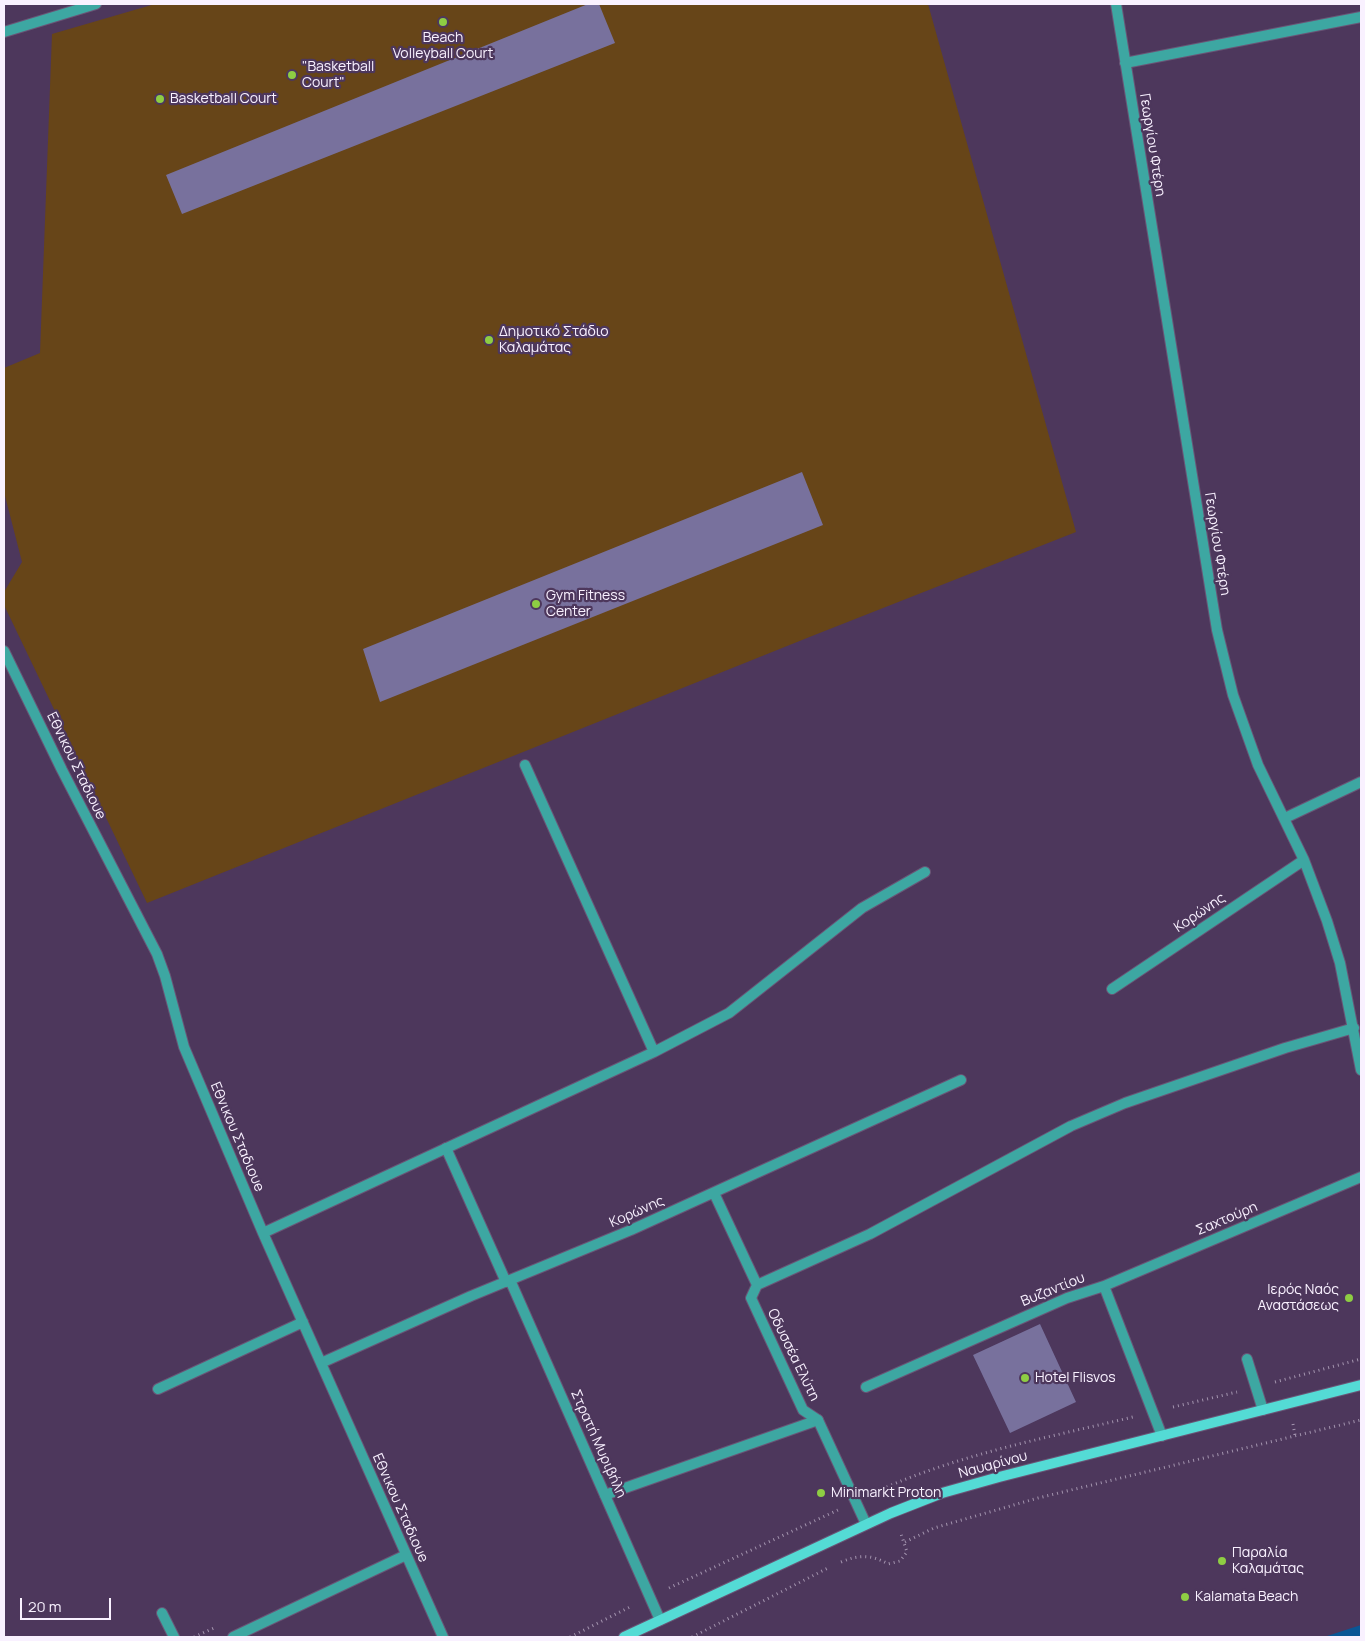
<!DOCTYPE html>
<html>
<head>
<meta charset="utf-8">
<style>
	body { margin:0 }
	#map { position:relative; width:1365px; height:1641px; overflow:hidden; background:#4d375c; font-family:Manrope,sans-serif }
	canvas { display:block }
	.frame { position:absolute; inset:0; border:5px solid #f9f1ff; pointer-events:none }
	.scale { position:absolute; left:20px; top:1598px; width:91px; height:22px; box-sizing:border-box; border:2px solid #f9f1ff; border-top:0; padding-left:6px; font-size:15px; line-height:18px; white-space:nowrap; color:#f9f1ff; -webkit-text-stroke:4px #4d375c; paint-order:stroke }
</style>
</head>
<body>
<div id="map">
<canvas width="1365" height="1641"></canvas>
<div class="frame"></div>
<div class="scale">20 m</div>
</div>
<script>
const ctx = document.querySelector('canvas').getContext('2d');
ctx.lineJoin = 'round';
function fill(path, color) { ctx.fillStyle = color; ctx.fill(path, 'evenodd'); }
function strokePath(path, color, width, dash) { ctx.strokeStyle = color; ctx.lineWidth = width; ctx.lineCap = dash ? 'butt' : 'round'; ctx.setLineDash(dash || []); ctx.stroke(path); }
function drawText(font, color, halo, rows, align = 'center') {
  ctx.font = font + ' Manrope,sans-serif'; ctx.lineWidth = 4.5; ctx.setLineDash([]); ctx.textBaseline = 'middle'; ctx.strokeStyle = halo; ctx.fillStyle = color; for (const [text, x, y, turn = 0] of rows) {
    ctx.save(); ctx.translate(x, y); ctx.rotate((+turn || 0) * Math.PI / 180); ctx.textAlign = isNaN(turn) ? turn : align; if (halo) ctx.strokeText(text, 0, 0); ctx.fillText(text, 0, 0); ctx.restore();
  }
}
const green = new Path2D(`
	M155,4H928L1076,532L812,636L147,903L4,605V592L22,562L4,492V368L40,353L52,34Z`);
const water = new Path2D(`
	M1361,1625V1637H1324Z`);
const building = new Path2D(`
	M588,4H599L615,43L182,214L166,175Z
	M802,472L823,525L380,702L363,649Z
	M1040,1324L1076,1402L1010,1433L973,1355Z`);
const path = new Path2D(`
	M1275,1382L1361,1359
	M1173,1407L1237,1392
	M1293,1424L1295,1435
	M873,1493C956,1455 1045,1438 1133,1417
	M905,1542L934,1528L1038,1498L1361,1420
	M841,1562C858,1555 871,1554 888,1564L900,1561L907,1552L900,1531
	M669,1588L838,1510
	M194,1637L214,1628
	M570,1637L632,1606
	M692,1637L830,1567`);
const service = new Path2D(`
	M446,1148L506,1282
	M605,1495L818,1420`);
const pedestrian = new Path2D(`
	M510,1280L660,1620`);
const minor = new Path2D(`
	M1116,4L1217,630L1233,695L1258,765L1304,860L1327,921L1340,963L1361,1070
	M4,32L96,4
	M1125,63L1361,17
	M4,651L62,770L157,954L165,976L184,1047L263,1233L443,1637
	M525,765L654,1052
	M1285,818L1361,782
	M1112,989L1304,860
	M714,1193L757,1285L751,1298L803,1410L818,1420L866,1524
	M263,1233L654,1052L729,1013L862,908L925,872
	M757,1285L870,1234L1071,1126L1125,1103L1285,1048L1354,1028
	M1104,1286L1361,1177
	M1247,1359L1263,1410
	M321,1363L471,1296L631,1230L961,1080
	M866,1387L1067,1298L1104,1286L1162,1436
	M158,1389L303,1322
	M162,1613L174,1637
	M233,1637L406,1555`);
const secondary = new Path2D(`
	M624,1637L891,1513L942,1493L999,1477L1361,1385`);
const markers = [
	[443,22,5,"#8ecd43"],
	[292,75,5,"#8ecd43"],
	[160,99,5,"#8ecd43"],
	[489,340,5,"#8ecd43"],
	[536,604,5,"#8ecd43"],
	[1349,1298,5,"#8ecd43"],
	[1025,1378,5,"#8ecd43"],
	[821,1493,5,"#8ecd43"],
	[1222,1561,5,"#8ecd43"],
	[1185,1597,5,"#8ecd43"]
];
const poiNames = [
	["Beach",443,38,"center"],
	["Volleyball Court",443,54,"center"],
	["\"Basketball",302,67],
	["Court\"",302,83],
	["Basketball Court",170,99],
	["Δημοτικό Στάδιο",499,332],
	["Καλαμάτας",499,348],
	["Gym Fitness",546,596],
	["Center",546,612],
	["Ιερός Ναός",1339,1290,"right"],
	["Αναστάσεως",1339,1306,"right"],
	["Hotel Flisvos",1035,1378],
	["Minimarkt Proton",831,1493],
	["Παραλία",1232,1553],
	["Καλαμάτας",1232,1569],
	["Kalamata Beach",1195,1597]
];
const streetNames = [
	["Γεωργίου Φτέρη",1152,145,81],
	["Γεωργίου Φτέρη",1217,544,81],
	["Εθνικου Σταδιουe",76,766,64],
	["Κορώνης",1200,913,-34],
	["Εθνικου Σταδιουe",237,1137,67],
	["Κορώνης",637,1212,-24],
	["Σαχτούρη",1227,1219,-23],
	["Βυζαντίου",1053,1290,-22],
	["Οδυσσέα Ελύτη",793,1355,64],
	["Στρατή Μυριβήλη",598,1444,66],
	["Ναυαρίνου",993,1465,-15],
	["Εθνικου Σταδιουe",400,1508,66]
];
fill(green, '#674518');
fill(water, '#0a5695');
fill(building, '#78719d');
strokePath(service, '#695576', 12);
strokePath(pedestrian, '#695576', 12);
strokePath(minor, '#695576', 12);
strokePath(secondary, '#695576', 12);
strokePath(path, '#a394ae', 3, [1, 4]);
strokePath(service, '#3da7a2', 10);
strokePath(pedestrian, '#3da7a2', 10);
strokePath(minor, '#3da7a2', 10);
strokePath(secondary, '#54dbd5', 10);
for (const [x, y, r, color] of markers) { const dot = new Path2D(); dot.arc(x, y, r, 0, 2 * Math.PI); ctx.fillStyle = color; ctx.fill(dot); strokePath(dot, '#4d375c', 2); }
drawText('14px', '#f9f1ff', '#4d375c', poiNames, 'left');
drawText('14px', '#f9f1ff', '#4d375c', streetNames);
</script>
</body>
</html>
